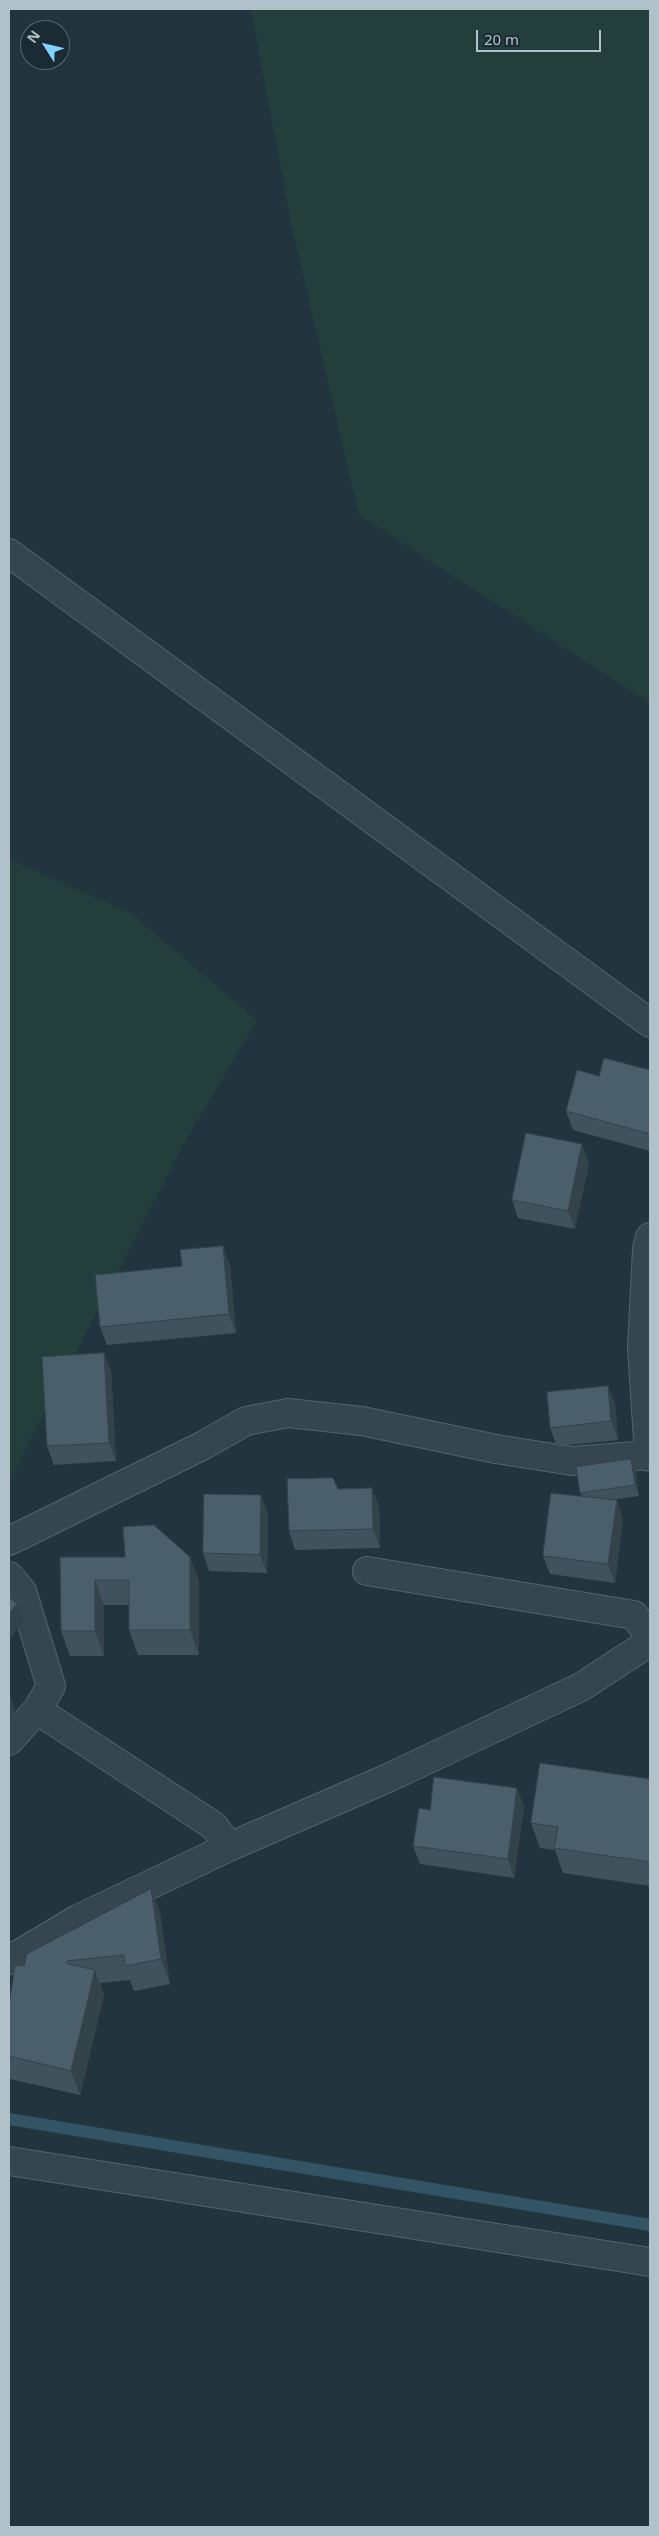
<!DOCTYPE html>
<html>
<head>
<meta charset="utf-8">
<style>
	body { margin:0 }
	#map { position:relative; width:659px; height:2536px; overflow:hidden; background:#22353e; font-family:"Noto Sans",sans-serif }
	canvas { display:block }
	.frame { position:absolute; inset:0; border:10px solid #b1c1c9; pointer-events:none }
	.north { position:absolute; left:20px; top:20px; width:50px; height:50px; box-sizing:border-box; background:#1b2b33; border:1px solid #57676f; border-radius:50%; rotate:306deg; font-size:14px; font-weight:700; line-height:20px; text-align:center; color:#b1c1c9 }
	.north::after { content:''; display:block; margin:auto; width:18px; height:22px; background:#81d2ff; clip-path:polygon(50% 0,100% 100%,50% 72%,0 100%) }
	.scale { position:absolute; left:476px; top:30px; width:125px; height:22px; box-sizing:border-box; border:2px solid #b1c1c9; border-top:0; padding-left:6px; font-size:15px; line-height:18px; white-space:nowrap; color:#b1c1c9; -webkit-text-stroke:4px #1b2b33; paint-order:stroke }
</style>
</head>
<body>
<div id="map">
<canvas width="659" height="2536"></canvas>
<div class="frame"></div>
<div class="north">N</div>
<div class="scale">20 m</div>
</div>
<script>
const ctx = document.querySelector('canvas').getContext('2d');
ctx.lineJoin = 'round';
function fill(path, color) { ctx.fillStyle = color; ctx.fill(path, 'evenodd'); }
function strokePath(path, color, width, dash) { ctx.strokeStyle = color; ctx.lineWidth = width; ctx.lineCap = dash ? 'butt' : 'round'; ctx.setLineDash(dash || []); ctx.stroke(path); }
const green = new Path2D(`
	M251,9H650V703L359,515L291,222Z
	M9,859L130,913L257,1020L187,1138L9,1481Z`);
const stream = new Path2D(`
	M9,2119L650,2225`);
const minor = new Path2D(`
	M9,553L650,1023
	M649,1455L642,1348L647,1249L650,1237
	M9,1541L202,1446L246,1421L288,1413L362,1421L496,1449L572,1461L649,1455L650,1457
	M367,1571L634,1615L650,1637
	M9,1576L22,1591L51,1686L37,1710
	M9,1741L37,1710L214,1826L229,1847
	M9,1960L78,1919L229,1847L388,1778L581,1687L650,1642
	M9,2161L650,2262`);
const wall = new Path2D(`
	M650,1070V1151L573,1130L566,1111L599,1076Z
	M589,1163L575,1229L518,1218L512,1200Z
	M230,1265L236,1333L107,1345L100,1327L182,1266Z
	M104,1353L111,1371L116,1461L54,1465L47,1446Z
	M615,1404L618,1440L557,1446L550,1428Z
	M631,1459L635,1469L639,1496L610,1500L623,1519L615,1583L550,1574L543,1556L582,1496L580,1493Z
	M338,1489L379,1506L380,1548L295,1550L289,1531Z
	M261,1495L268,1514L267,1573L209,1571L203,1553Z
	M60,1557H190L199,1582V1655H138L129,1630V1605H104V1656H70L61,1631Z
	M650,1779V1886L563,1873L555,1850L540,1848L531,1823Z
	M524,1806L514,1878L420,1864L413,1846L430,1810Z
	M151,1889L160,1913L170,1984L134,1991L130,1980L100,1983L104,1995L80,2095L10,2079L9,2075V2005L24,1966Z`);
const shadedWall = new Path2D(`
	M582,1144L589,1163L575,1229L568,1211Z
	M223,1246L230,1265L236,1333L229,1314Z
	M104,1353L111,1371L116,1461L109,1443Z
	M608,1386L615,1404L618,1440L611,1421Z
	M631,1459L635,1469L639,1496L635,1485Z
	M372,1488L379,1506L380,1548L373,1529Z
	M261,1495L268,1514L267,1573L260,1555Z
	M617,1500L623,1519L615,1583L608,1564Z
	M190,1557L199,1582V1655L190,1630Z
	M95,1580L104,1605V1656L95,1631Z
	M17,1604L23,1622L9,1641V1614Z
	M9,1693L16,1712L9,1720Z
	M517,1788L524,1806L514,1878L508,1859Z
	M151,1889L160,1913L170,1984L161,1959Z
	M95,1970L104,1995L80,2095L71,2071Z`);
const building = new Path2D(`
	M604,1058L650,1070V1080L649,1084H650V1134L566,1111L577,1070L599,1076Z
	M526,1133L582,1144L568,1211L512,1200Z
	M223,1246L229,1314L100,1327L95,1275L182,1266L180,1250Z
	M104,1353L109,1443L47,1446L42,1357Z
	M608,1386L611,1421L550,1428L547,1392Z
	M631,1459L635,1485L580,1493L576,1467Z
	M333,1478L338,1489L372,1488L373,1529L289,1531L287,1479Z
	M551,1493L617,1500L608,1564L543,1556Z
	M204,1494L261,1495L260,1555L203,1553Z
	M154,1525L190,1557V1630H129V1580H95V1631H61L60,1557H125L123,1527Z
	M9,1597L17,1604L9,1614Z
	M540,1763L650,1779V1862L554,1848L558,1827L531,1823Z
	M434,1777L517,1788L508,1859L413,1846L419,1808L430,1810Z
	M151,1889L161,1959L125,1966L124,1955L67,1961L68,1964L95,1970L71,2071L9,2056V2005L15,1965L24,1966L27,1954Z`);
fill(green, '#243f3b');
strokePath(stream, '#325465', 12);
strokePath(minor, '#54646c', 30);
strokePath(minor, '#36464e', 28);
fill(wall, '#40525b');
fill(shadedWall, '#34424a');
fill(building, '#4a5f6a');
strokePath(building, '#34424a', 1);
</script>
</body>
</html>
